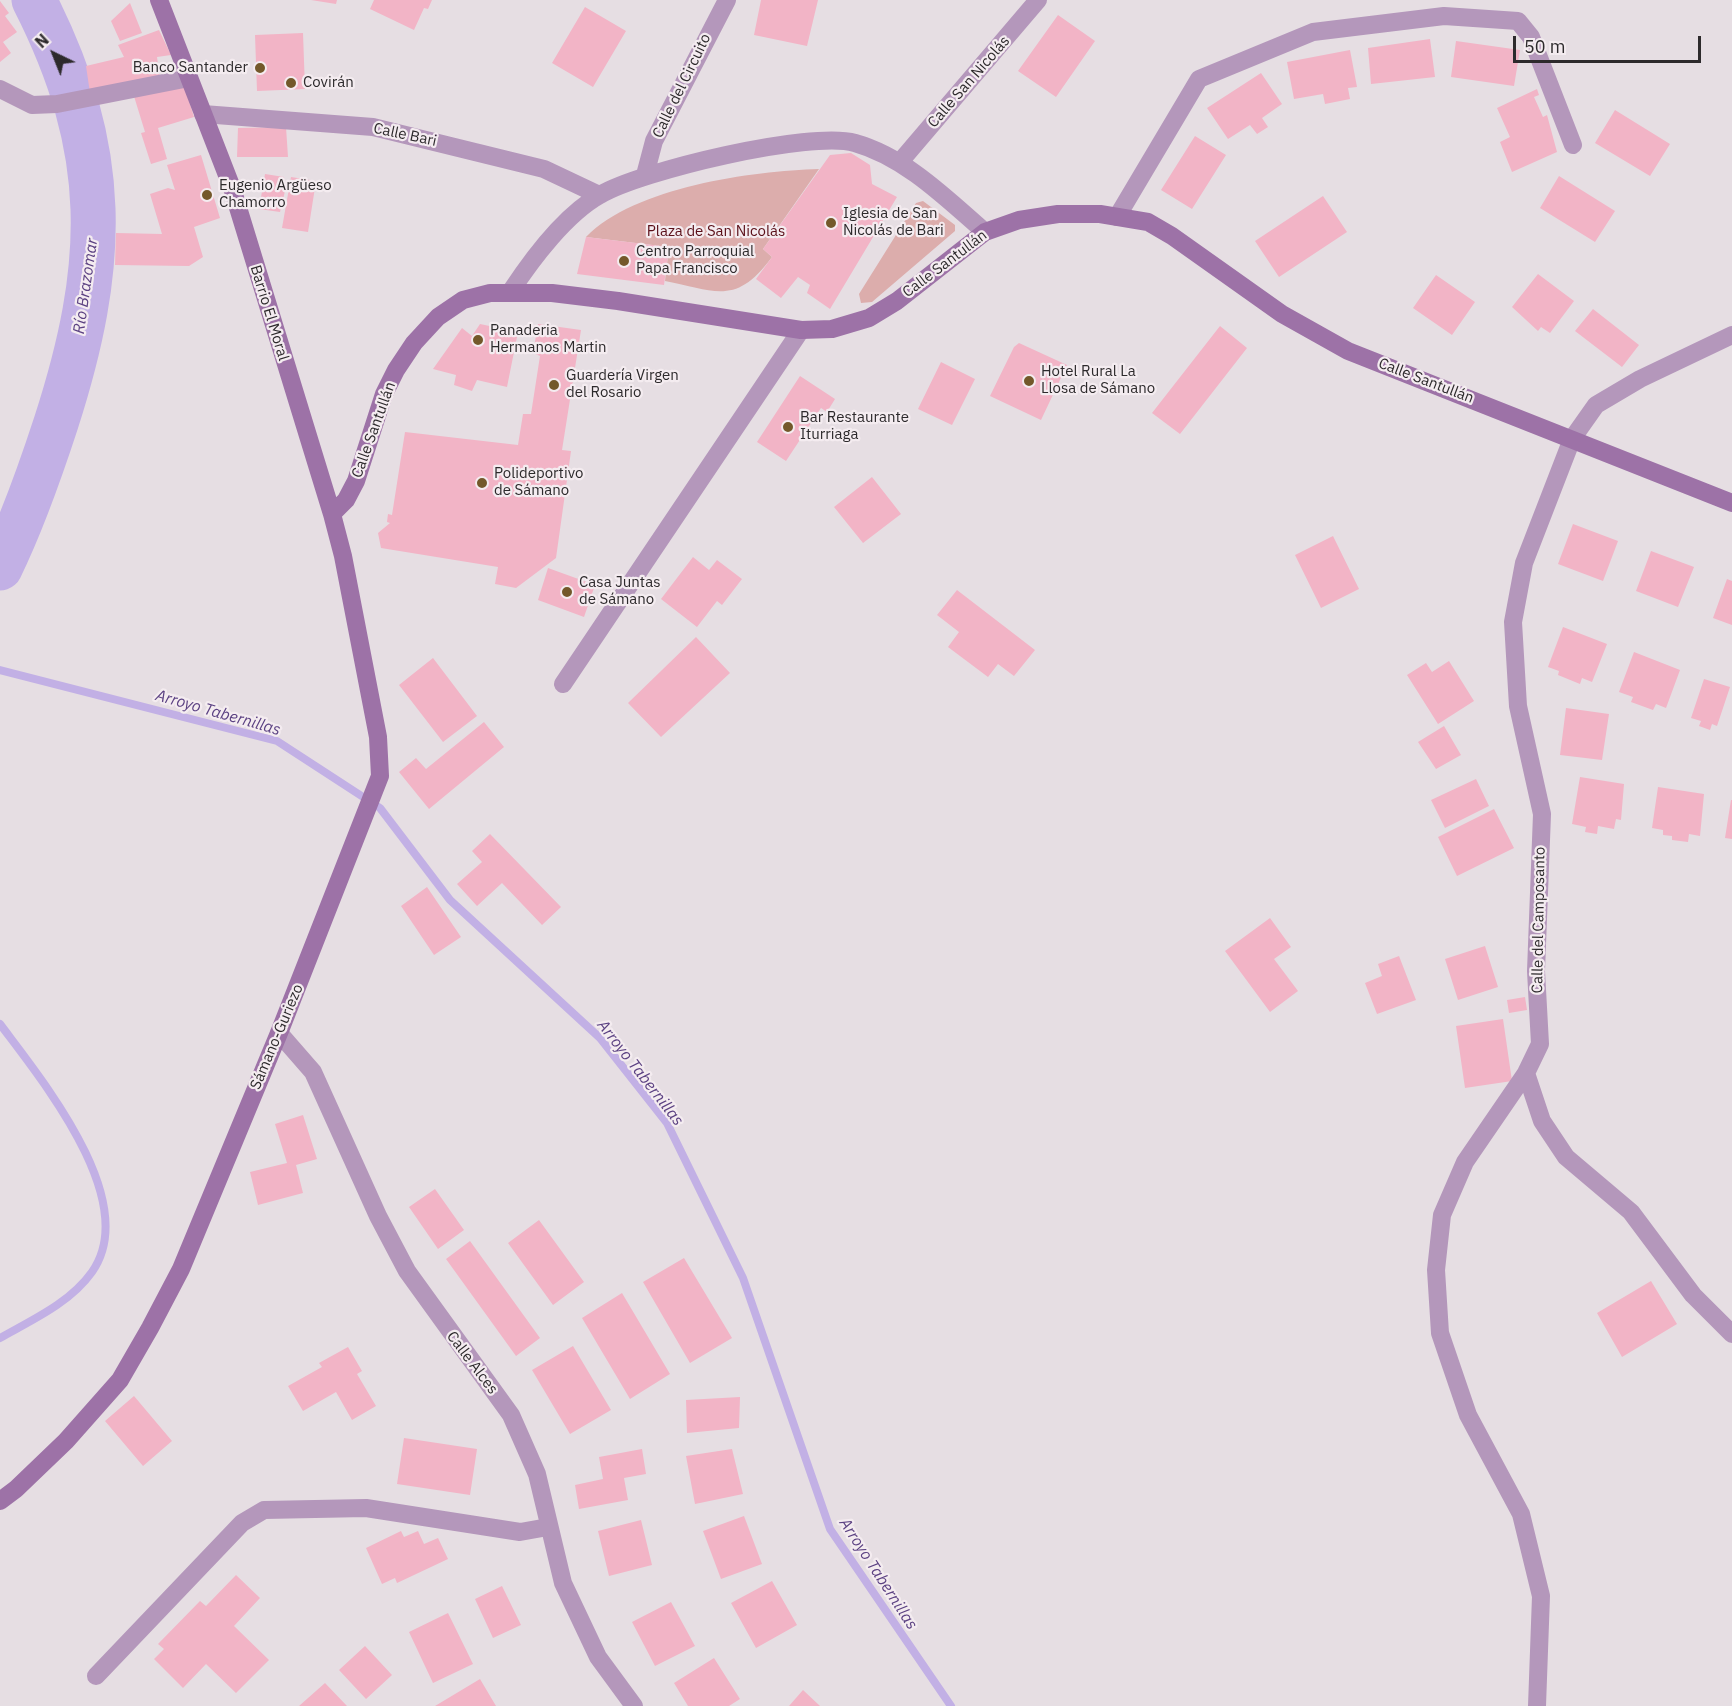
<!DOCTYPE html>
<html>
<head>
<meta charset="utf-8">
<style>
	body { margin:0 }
	#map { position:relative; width:1732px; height:1706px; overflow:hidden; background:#e6dee3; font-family:"IBM Plex Sans",sans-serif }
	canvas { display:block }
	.north { position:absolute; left:24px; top:24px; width:60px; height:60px; -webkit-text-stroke:4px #f4ecf0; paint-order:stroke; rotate:317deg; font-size:16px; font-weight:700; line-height:24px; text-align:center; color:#2d2a2c }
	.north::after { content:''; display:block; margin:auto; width:21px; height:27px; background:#2d2a2c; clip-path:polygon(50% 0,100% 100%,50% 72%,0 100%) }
	.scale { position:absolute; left:1513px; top:36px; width:188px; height:27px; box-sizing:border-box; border:3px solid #2d2a2c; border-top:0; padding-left:8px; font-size:18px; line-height:21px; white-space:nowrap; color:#2d2a2c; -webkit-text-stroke:4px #f4ecf0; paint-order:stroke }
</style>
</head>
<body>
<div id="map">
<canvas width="1732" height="1706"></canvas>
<div class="north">N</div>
<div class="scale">50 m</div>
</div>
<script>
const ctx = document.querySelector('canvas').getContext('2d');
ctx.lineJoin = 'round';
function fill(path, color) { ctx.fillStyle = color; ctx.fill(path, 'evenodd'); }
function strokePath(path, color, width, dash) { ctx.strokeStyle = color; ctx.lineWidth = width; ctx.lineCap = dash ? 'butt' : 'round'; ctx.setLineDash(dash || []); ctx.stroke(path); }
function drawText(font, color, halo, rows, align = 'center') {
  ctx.font = font + ' "IBM Plex Sans",sans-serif'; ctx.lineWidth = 4.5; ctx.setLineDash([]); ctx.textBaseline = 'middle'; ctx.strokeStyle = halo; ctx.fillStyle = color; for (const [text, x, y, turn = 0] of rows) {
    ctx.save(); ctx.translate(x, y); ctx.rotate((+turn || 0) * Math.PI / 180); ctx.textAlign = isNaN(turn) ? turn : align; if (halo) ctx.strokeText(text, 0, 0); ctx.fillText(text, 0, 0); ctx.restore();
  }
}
const green = new Path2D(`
	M819,169L763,249L772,257C736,306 716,291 665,281L669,247L586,237C635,187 752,171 819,169Z
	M923,201L955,225V231L872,302L861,303L859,294L916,203Z`);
const stream = new Path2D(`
	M0,670L277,741L380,808L450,900L600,1038L667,1123L743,1278L830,1529L951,1706
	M0,1024C41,1079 142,1201 92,1272C70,1303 32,1320 0,1338`);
const river = new Path2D(`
	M0,568C23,521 40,472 56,423C107,265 111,151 34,0`);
const building = new Path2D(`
	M311,0H337L336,4Z
	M374,0H432L428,9L424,8L414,30L370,9Z
	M761,0H818L807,46L754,35Z
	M0,1L9,13L5,16L17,32L3,42L11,53L0,62Z
	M130,3L142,33L120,41L111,21Z
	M585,7L626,31L593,87L552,63Z
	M1058,15L1095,41L1056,97L1018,71Z
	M159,30L171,55L157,57L160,79L90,93L86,66L124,57L118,45Z
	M303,33L305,89L257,91L255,35Z
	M1430,39L1435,77L1371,84L1368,48Z
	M1456,41L1520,50L1514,86L1451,77Z
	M1350,50L1357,87L1348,88L1350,99L1325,104L1323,94L1294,99L1287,62Z
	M1261,73L1282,104L1262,118L1268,127L1257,134L1250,125L1228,139L1207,108Z
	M184,85L194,117L158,128L167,159L151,164L141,133L145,132L133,93Z
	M1537,89L1539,95L1534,97L1543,117L1547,115L1557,152L1512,172L1500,142L1510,137L1497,108Z
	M1615,110L1670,144L1650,176L1595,143Z
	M286,127L288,157H237L238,128Z
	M1195,136L1226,155L1192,209L1161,190Z
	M851,153L870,165L872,184L897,197L830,309L807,293L810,285L798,277L781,298L756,279L772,257L763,249L830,155Z
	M201,155L220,218L194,227L203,257L189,266L115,265L116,233L162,234L150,194L168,188L175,190L167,165Z
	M265,174L284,177L285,191L280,212L259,209Z
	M1559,176L1615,211L1595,242L1540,208Z
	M291,177L316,181L308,232L282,228Z
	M1323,196L1347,232L1279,277L1255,241Z
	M586,237L669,247L664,285L577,274Z
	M1538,274L1574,301L1550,333L1541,327L1538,331L1512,307Z
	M1436,275L1475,302L1452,335L1413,308Z
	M1593,309L1639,345L1622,367L1575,331Z
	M480,324L518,332L507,387L477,380L472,391L454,385L456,375L433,369L462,328L472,336Z
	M538,324L581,330L562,450L571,451L556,558L516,588L495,584L498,567L381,548L378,533L390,523L387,522L388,514L392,515L405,432L518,445L523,414H531L540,356L533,353Z
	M1220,326L1247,348L1180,434L1152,413Z
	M1019,343L1067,365L1041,420L990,396L1014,347Z
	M941,362L975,379L952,425L918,409Z
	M800,376L835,399L827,412L821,408L786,461L757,442Z
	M872,477L901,514L863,543L834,507Z
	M1573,524L1618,541L1603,581L1558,564Z
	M1333,536L1359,589L1321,608L1295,555Z
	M1651,551L1694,567L1678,607L1636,591Z
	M693,557L709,570L717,560L742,579L722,605L717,601L697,627L661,599Z
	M548,568L595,585L584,617L538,600Z
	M1727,579L1732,581V625L1713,618Z
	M957,590L1035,650L1014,676L998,664L988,677L948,647L959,632L937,615Z
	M1563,627L1607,644L1592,682L1582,678L1580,684L1558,675L1559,671L1548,667Z
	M696,637L730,673L661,737L628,703Z
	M1634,652L1680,670L1666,708L1656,704L1653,710L1631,702L1633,697L1619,692Z
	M433,658L477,716L443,742L399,685Z
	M1449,661L1474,701L1438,724L1407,675L1426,663L1432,672Z
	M1704,679L1730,687L1717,726L1712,724L1710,730L1699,726L1701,721L1691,718Z
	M1566,708L1609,714L1602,760L1560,755Z
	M484,722L504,747L429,809L399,772L416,758L426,769Z
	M1444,726L1461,755L1436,769L1418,742Z
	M1580,777L1624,784L1621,820L1616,819L1614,829L1598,826L1597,834L1585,832L1586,827L1572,824Z
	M1476,779L1489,806L1445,828L1431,800Z
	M1658,787L1704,794L1700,836L1689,834L1688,842L1672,840V836L1663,835V830L1652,828Z
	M1731,800H1732V839L1725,838Z
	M1494,809L1514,848L1457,876L1438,837Z
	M490,834L561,907L542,925L502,883L477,906L457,884L482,862L472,851Z
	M427,887L461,937L434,955L401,906Z
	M1270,918L1291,947L1274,959L1298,991L1270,1012L1225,951Z
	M1485,946L1498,987L1458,1000L1445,959Z
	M1399,956L1416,1000L1377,1014L1365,983L1382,976L1378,964Z
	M1525,997L1527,1010L1509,1013L1507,1000Z
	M1503,1019L1512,1081L1465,1088L1456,1026Z
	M303,1115L317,1159L296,1165L303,1193L258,1205L250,1172L287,1163L275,1124Z
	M435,1189L464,1230L438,1249L409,1207Z
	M539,1220L584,1282L553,1305L508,1243Z
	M470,1241L540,1338L516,1356L446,1259Z
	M684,1258L732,1338L690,1363L643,1282Z
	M1651,1281L1677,1324L1622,1357L1597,1313Z
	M622,1293L670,1374L630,1399L582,1318Z
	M573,1346L611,1410L570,1434L532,1370Z
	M348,1347L362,1371L357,1374L376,1406L352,1420L336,1392L303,1411L288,1386L322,1367L319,1363Z
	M134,1396L172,1441L143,1466L105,1421Z
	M740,1397L739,1428L687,1433L686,1400Z
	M404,1438L477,1449L470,1495L397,1484Z
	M642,1449L646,1474L624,1478L628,1500L579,1509L575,1485L603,1479L599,1457Z
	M732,1449L743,1494L695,1504L686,1456Z
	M744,1516L762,1564L721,1579L703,1531Z
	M641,1520L652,1565L609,1576L598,1531Z
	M401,1531L404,1537L418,1531L424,1544L438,1538L448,1559L397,1583L395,1578L382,1584L366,1548Z
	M236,1575L260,1598L234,1626L269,1660L236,1693L206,1664L183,1688L154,1659L164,1649L158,1644L200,1601L206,1606Z
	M772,1581L797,1625L756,1648L731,1603Z
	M502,1586L521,1625L493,1638L475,1599Z
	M671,1602L695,1646L655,1666L632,1622Z
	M448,1613L473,1664L433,1683L409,1632Z
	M365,1646L392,1675L366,1699L339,1670Z
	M714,1658L740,1699L729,1706H688L674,1683Z
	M480,1679L496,1706H435Z
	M325,1683L347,1706H299Z
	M803,1690L820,1706H789Z`);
const street = new Path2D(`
	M0,89L32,105L57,104L189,78
	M203,114L373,127L544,169L599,195
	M899,163L1038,0
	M645,175L654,141L727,0
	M1117,217L1199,79L1313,32L1444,16L1518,21L1531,37L1573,145
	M511,291C532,259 566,214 600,195C640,171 811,130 855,143C905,157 946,198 985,232
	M1732,335L1640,379L1596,405L1572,439L1524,563L1513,622L1518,706L1542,814L1536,971L1540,1044L1526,1073L1542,1121L1566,1157L1631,1212L1693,1295L1732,1334
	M563,684L801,330
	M279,1033L313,1072L378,1216L407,1271L511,1415L537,1474L563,1583L598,1657L634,1706
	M1526,1073L1465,1162L1442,1215L1436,1270L1440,1333L1468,1415L1521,1514L1541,1596L1537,1706
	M96,1676L242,1523L264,1510L366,1508L520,1532L548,1527`);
const secondary = new Path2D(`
	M332,514L346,500L356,481L384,394L396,370L414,343L438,317L463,300L490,293H552L618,301L801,330L832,329L869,318L897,301L985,232L1019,220L1058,214H1100L1148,222L1172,236L1282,314L1348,351L1732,503
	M0,1501L16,1489L66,1441L120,1380L150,1328L181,1269L279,1033L380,776L378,737L343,556L332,514L232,188L159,0`);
const markers = [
	[260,68,6,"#73582a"],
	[291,83,6,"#73582a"],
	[207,195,6,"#73582a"],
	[831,223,6,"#73582a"],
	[624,261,6,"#73582a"],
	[478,340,6,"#73582a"],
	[1029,381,6,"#73582a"],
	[554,385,6,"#73582a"],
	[788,427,6,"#73582a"],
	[482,483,6,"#73582a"],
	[567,592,6,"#73582a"]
];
const poiNames = [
	["Banco Santander",248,68,"right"],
	["Covirán",303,83],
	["Eugenio Argüeso",219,186],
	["Chamorro",219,203],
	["Iglesia de San",843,214],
	["Nicolás de Bari",843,231],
	["Centro Parroquial",636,252],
	["Papa Francisco",636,269],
	["Panaderia",490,331],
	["Hermanos Martin",490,348],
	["Hotel Rural La",1041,372],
	["Llosa de Sámano",1041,389],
	["Guardería Virgen",566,376],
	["del Rosario",566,393],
	["Bar Restaurante",800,418],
	["Iturriaga",800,435],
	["Polideportivo",494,474],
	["de Sámano",494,491],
	["Casa Juntas",579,583],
	["de Sámano",579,600]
];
const streetNames = [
	["Calle San Nicolás",969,82,-49],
	["Calle del Circuito",682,86,-64],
	["Calle Bari",405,135,12],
	["Calle Santullán",945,264,-37],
	["Barrio El Moral",269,313,73],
	["Calle Santullán",1426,381,21],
	["Calle Santullán",374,430,-70],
	["Calle del Camposanto",1539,920,-89],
	["Sámano-Guriezo",277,1037,-67],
	["Calle Alces",472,1363,53]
];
const parkNames = [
	["Plaza de San Nicolás",716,232]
];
const waterNames = [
	["Río Brazomar",86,286,-82],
	["Arroyo Tabernillas",218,713,16],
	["Arroyo Tabernillas",640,1073,52],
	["Arroyo Tabernillas",878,1574,57]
];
fill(green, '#dcadac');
strokePath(stream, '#c2b0e5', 8);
strokePath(river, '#c2b0e5', 45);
fill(building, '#f2b4c6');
strokePath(street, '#b497bb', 18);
strokePath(secondary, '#9d72a7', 18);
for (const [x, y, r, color] of markers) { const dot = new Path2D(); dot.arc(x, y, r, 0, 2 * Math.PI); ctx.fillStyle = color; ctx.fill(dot); strokePath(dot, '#f4ecf0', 2); }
drawText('15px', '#2d2a2c', '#f4ecf0', poiNames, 'left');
drawText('15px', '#2d2a2c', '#f4ecf0', streetNames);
drawText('15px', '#5b1019', '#f4ecf0', parkNames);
drawText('italic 16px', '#5b4182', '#f4ecf0', waterNames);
</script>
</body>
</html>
